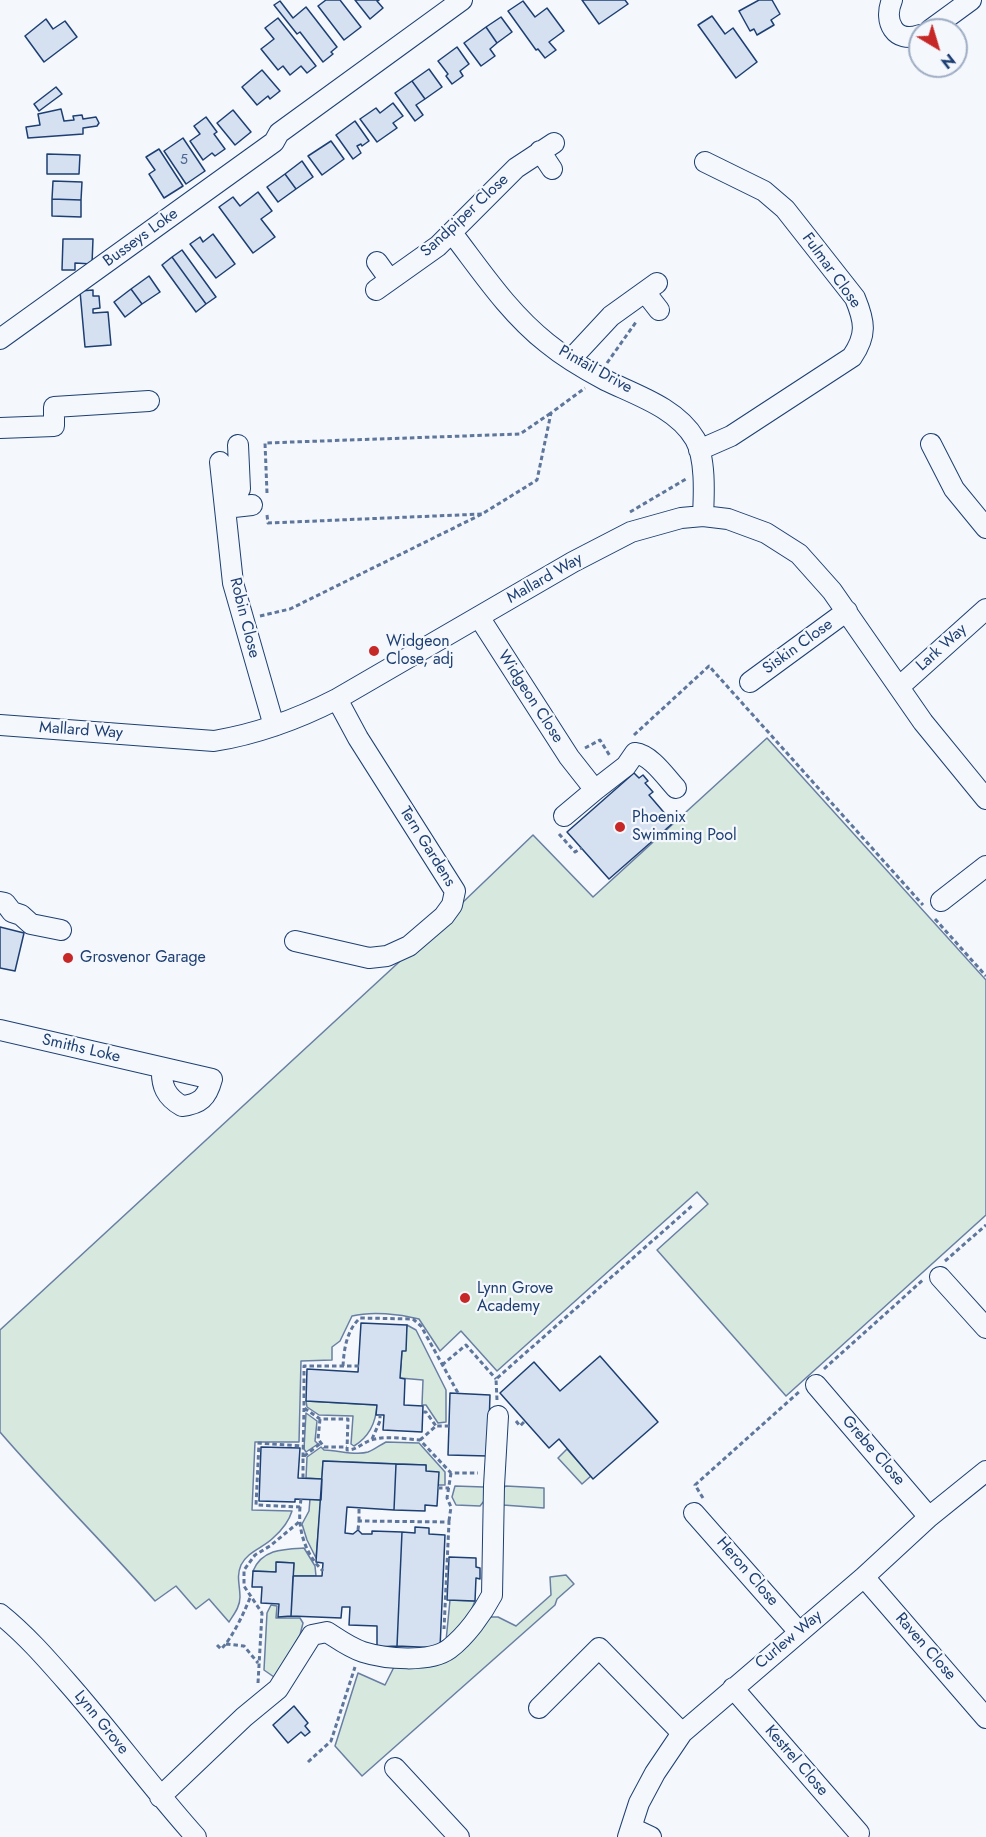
<!DOCTYPE html>
<html>
<head>
<meta charset="utf-8">
<style>
	body { margin:0 }
	#map { position:relative; width:986px; height:1837px; overflow:hidden; background:#f4f7fb; font-family:Jost,sans-serif }
	canvas { display:block }
	.north { position:absolute; left:908px; top:18px; width:60px; height:60px; box-sizing:border-box; background:#f4f7fb; border:2px solid #9eadc5; border-radius:50%; rotate:142deg; font-size:16px; font-weight:700; line-height:24px; text-align:center; color:#1d3f73 }
	.north::after { content:''; display:block; margin:auto; width:21px; height:27px; background:#c62828; clip-path:polygon(50% 0,100% 100%,50% 72%,0 100%) }
</style>
</head>
<body>
<div id="map">
<canvas width="986" height="1837"></canvas>
<div class="north">N</div>
</div>
<script>
const ctx = document.querySelector('canvas').getContext('2d');
ctx.lineJoin = 'round';
function fill(path, color) { ctx.fillStyle = color; ctx.fill(path, 'evenodd'); }
function strokePath(path, color, width, dash) { ctx.strokeStyle = color; ctx.lineWidth = width; ctx.lineCap = dash ? 'butt' : 'round'; ctx.setLineDash(dash || []); ctx.stroke(path); }
function drawText(font, color, halo, rows, align = 'center') {
  ctx.font = font + ' Jost,sans-serif'; ctx.lineWidth = 4.5; ctx.setLineDash([]); ctx.textBaseline = 'middle'; ctx.strokeStyle = halo; ctx.fillStyle = color; for (const [text, x, y, turn = 0] of rows) {
    ctx.save(); ctx.translate(x, y); ctx.rotate((+turn || 0) * Math.PI / 180); ctx.textAlign = isNaN(turn) ? turn : align; if (halo) ctx.strokeText(text, 0, 0); ctx.fillText(text, 0, 0); ctx.restore();
  }
}
const green = new Path2D(`
	M767,738L986,980V1215L786,1396L657,1250L708,1204L697,1192L497,1371L461,1331L440,1351L419,1319C399,1314 372,1311 352,1316L340,1341L332,1347V1360L301,1361L299,1442H255L252,1510L292,1511C289,1521 281,1531 273,1538C263,1548 248,1551 241,1565C236,1577 240,1585 240,1597C240,1607 234,1614 229,1622L209,1599L196,1609L176,1586L155,1601C105,1544 50,1490 0,1432V1330L436,928L533,835L593,897Z
	M407,1325L416,1330L446,1390V1422L438,1423L426,1405H422L423,1380L400,1378L402,1351Z
	M306,1401L377,1405C376,1422 369,1437 354,1446L351,1444L353,1416L319,1415L307,1407Z
	M306,1413L317,1421L315,1441L318,1444L306,1452L304,1449Z
	M386,1442L419,1443L445,1472V1485H438L426,1471V1465L323,1461L322,1479L306,1478L307,1457L321,1447L324,1450C338,1450 355,1456 368,1452C374,1450 380,1445 386,1442Z
	M567,1449L591,1476L582,1484L558,1458Z
	M455,1486L484,1487V1501L480,1506L456,1505L452,1497Z
	M506,1486L544,1488V1508L503,1505L499,1490Z
	M310,1499L321,1500L316,1558L307,1540L302,1524L309,1511Z
	M304,1548L315,1566L316,1576H293L294,1563L277,1562L276,1572L253,1571C262,1549 284,1549 304,1548Z
	M566,1575L574,1584L557,1599L555,1605L362,1776L335,1746L358,1673L385,1685L395,1665L491,1617H498L516,1626L551,1595L550,1577Z
	M450,1600L475,1601L468,1618L446,1641Z
	M271,1605L277,1606L276,1618H300L303,1623L300,1635L276,1676L274,1677L264,1670L267,1613Z`);
const building = new Path2D(`
	M326,0H340L361,27L344,40L318,6Z
	M355,0H379L377,1L383,8L370,19Z
	M582,0H625L628,4L599,24Z
	M759,0H772L780,14L771,20L774,25L757,35L754,29L750,31L739,11Z
	M280,1L293,18L306,7L337,47L331,52L333,54L323,62L300,32L297,34L274,5Z
	M523,1L535,17L547,8L564,31L549,42L556,50L545,58L538,49L536,50L508,11Z
	M712,16L725,34L733,28L757,62L736,78L698,25Z
	M501,17L512,32L497,43L486,27Z
	M278,18L316,66L307,73L301,66L290,75L283,66L278,70L261,49L274,39L265,28Z
	M46,19L53,29L65,21L77,37L44,62L25,36Z
	M486,27L497,43L490,49L495,56L481,66L464,43Z
	M457,47L469,64L460,71L463,76L452,84L446,76L448,74L438,61Z
	M429,69L442,87L425,99L412,81Z
	M262,70L280,91L270,99L268,96L257,105L242,87Z
	M412,81L425,99L416,105L423,115L415,121L395,93Z
	M56,87L62,94L39,111L34,104Z
	M393,103L403,116L393,123L397,128L377,142L360,119L376,108L380,113Z
	M61,109L64,121L74,120L73,116L82,115L83,119L96,117L99,123L97,126L83,128V134L28,138L26,127L40,125L38,114Z
	M233,110L251,132L235,145L217,123Z
	M206,117L217,132L214,134L225,149L215,156L212,153L203,160L190,141L200,134L194,126Z
	M355,121L369,141L362,146L361,144L357,146L361,153L353,159L336,135Z
	M183,138L205,171L186,184L164,151Z
	M331,141L344,159L322,175L308,156Z
	M159,149L183,186L164,198L149,174L155,170L146,157Z
	M47,154L80,155L79,174H47Z
	M302,161L313,177L296,189L285,174Z
	M285,174L296,189L278,202L267,187Z
	M53,181L82,182L81,200L52,199Z
	M258,192L272,211L261,219L275,237L253,253L219,207L233,197L240,206Z
	M52,199L81,200V217L52,216Z
	M213,234L235,264L216,278L190,244L200,237L203,242Z
	M63,239H93L92,264L75,263V270H62Z
	M182,250L216,297L206,304L172,257Z
	M172,257L206,304L196,312L162,265Z
	M149,276L160,292L142,304L131,289Z
	M131,289L142,304L125,317L114,302Z
	M93,290V296H99L100,308L93,309V313L108,312L111,345L85,347L80,291Z
	M634,773L639,778L643,775L648,781L645,783L653,792L649,795L673,823L609,879L567,832Z
	M0,927L24,933L15,971L0,968Z
	M361,1323L407,1325L406,1351H402L400,1378L405,1379L404,1405L423,1406L422,1432L383,1430L384,1415H376L377,1405L306,1401L307,1369L358,1372Z
	M600,1356L658,1422L593,1479L559,1439L549,1448L500,1393L534,1362L560,1391Z
	M450,1393L490,1395L488,1456L448,1455Z
	M261,1447L300,1448L298,1478L322,1479L321,1500L295,1499V1502L259,1501Z
	M323,1461L396,1464L394,1510L347,1507L345,1533L353,1534L358,1530L362,1534H372V1531L402,1532L397,1646L377,1647V1626L349,1625L350,1607H342L341,1618L291,1616L293,1576H322L323,1563L316,1562Z
	M396,1464L426,1465V1471L439,1472L437,1506L425,1505V1511L394,1510Z
	M415,1527L429,1528V1534L445,1535L440,1648L397,1646L402,1532L415,1533Z
	M449,1557L476,1558V1567L480,1568V1579L476,1578L475,1601L447,1600Z
	M276,1562L294,1563L291,1616L278,1617L279,1604L261,1603L262,1587H252L253,1571L276,1572Z
	M294,1706L308,1723L305,1726L310,1732L305,1736L301,1732L288,1743L273,1725Z`);
const path = new Path2D(`
	M607,363L636,322
	M267,493L265,443L520,434L551,413
	M630,512L686,479
	M267,515L268,523L482,514
	M260,616L290,609L482,514L537,480L551,413L585,388
	M634,735L709,666L923,905
	M585,748L600,740L610,756
	M559,834L575,852L582,848
	M935,919L986,976
	M945,1261L986,1225
	M442,1365L466,1345L496,1379
	M343,1366C344,1348 347,1330 360,1318L413,1319L421,1326L458,1393
	M359,1366H304V1408L320,1419H348L347,1450C358,1450 364,1441 375,1439C389,1436 406,1439 420,1440L451,1473H478
	M824,1369L924,1279
	M497,1400L496,1379L693,1205
	M423,1412H426L436,1426
	M320,1419L318,1439L324,1447H347
	M516,1421L520,1426L525,1421
	M372,1439L380,1421V1415
	M420,1440L436,1426H449
	M303,1457L304,1408
	M303,1478V1457L321,1443
	M438,1488H449
	M703,1498L695,1485L799,1392
	M301,1499L300,1507L256,1505L259,1443L303,1446
	M300,1507C298,1530 305,1554 323,1571
	M359,1521V1508
	M449,1521L451,1507L447,1498L451,1473
	M358,1530L359,1521L449,1522L444,1629
	M226,1644L244,1646L258,1663
	M217,1645L221,1649C232,1639 246,1609 251,1595
	M258,1683L262,1613L244,1586V1570L255,1555L270,1546L299,1522
	M308,1762L331,1741L355,1667`);
const minor = new Path2D(`
	M892,0C883,22 895,44 920,35
	M930,30L971,0
	M540,151L552,169
	M452,233C482,272 508,312 547,343C564,357 586,370 605,380C636,395 677,408 695,439C706,458 704,495 703,516
	M377,262L390,280
	M376,290L438,246L516,168L554,143
	M645,292L659,310
	M0,339L274,142L279,133L462,0
	M571,359L611,316L657,283
	M0,428L54,426V407L149,401
	M931,444L954,489L986,528
	M699,450L731,436L852,357C867,335 865,322 855,298L785,209L764,191L705,162
	M220,462L233,583L274,726
	M225,508L240,489L238,445
	M225,508L252,505
	M479,617L569,757L595,790L626,766L635,753C651,755 665,776 676,788
	M750,682L847,611
	M899,687L986,609
	M0,725L214,741C257,734 298,719 337,699L573,562L631,532L681,518L703,516L728,519L766,533L799,554L832,591L923,722L986,799
	M564,816L595,790
	M941,901L986,866
	M0,902L5,903L12,912L21,915L31,924L61,930
	M295,941L369,958L387,956L409,946L444,916L452,905L455,891L358,738L337,699
	M0,1030L212,1079C207,1098 200,1104 182,1106C166,1097 161,1086 162,1068
	M940,1277L986,1328
	M816,1385L929,1517
	M694,1513L799,1632
	M864,1577L986,1718
	M0,1614C25,1634 46,1658 67,1682C112,1733 151,1787 196,1837
	M733,1688L859,1833
	M539,1708L599,1648L682,1733
	M395,1768L459,1837
	M160,1797L244,1717L278,1689L312,1635L327,1632C338,1639 350,1648 363,1652C385,1659 430,1663 449,1649C466,1636 482,1614 492,1595L494,1486L498,1416
	M632,1828L651,1837
	M628,1837L639,1803L655,1773L682,1733L864,1577L929,1517L986,1471`);
const markers = [
	[374,651,6,"#c62828"],
	[620,827,6,"#c62828"],
	[68,958,6,"#c62828"],
	[465,1298,6,"#c62828"]
];
const numberNames = [
	["5",184,161]
];
const streetNames = [
	["Sandpiper Close",465,216,-43],
	["Busseys Loke",141,238,-36],
	["Fulmar Close",831,271,54],
	["Pintail Drive",595,370,29],
	["Mallard Way",545,579,-30],
	["Robin Close",244,618,76],
	["Siskin Close",798,647,-36],
	["Lark Way",942,648,-42],
	["Widgeon Close",530,697,57],
	["Mallard Way",81,731,4],
	["Tern Gardens",427,847,58],
	["Smiths Loke",81,1049,13],
	["Grebe Close",873,1451,49],
	["Heron Close",747,1572,49],
	["Curlew Way",789,1640,-40],
	["Raven Close",925,1647,49],
	["Lynn Grove",101,1723,51],
	["Kestrel Close",796,1761,49]
];
const poiNames = [
	["Widgeon",386,642],
	["Close, adj",386,660],
	["Phoenix",632,818],
	["Swimming Pool",632,836],
	["Grosvenor Garage",80,958],
	["Lynn Grove",477,1289],
	["Academy",477,1307]
];
fill(green, '#d7e8df');
strokePath(green, '#687fa3', 1.5);
fill(building, '#d5e0f0');
strokePath(building, '#1d3f73', 1.5);
strokePath(minor, '#1d3f73', 22);
strokePath(path, '#5e769c', 3, [4.5, 3]);
strokePath(minor, '#f4f7fb', 20);
for (const [x, y, r, color] of markers) { const dot = new Path2D(); dot.arc(x, y, r, 0, 2 * Math.PI); ctx.fillStyle = color; ctx.fill(dot); strokePath(dot, '#f4f7fb', 2); }
drawText('14px', '#4b6792', null, numberNames);
drawText('16px', '#1d3f73', '#f4f7fb', streetNames);
drawText('16px', '#1d3f73', '#f4f7fb', poiNames, 'left');
</script>
</body>
</html>
